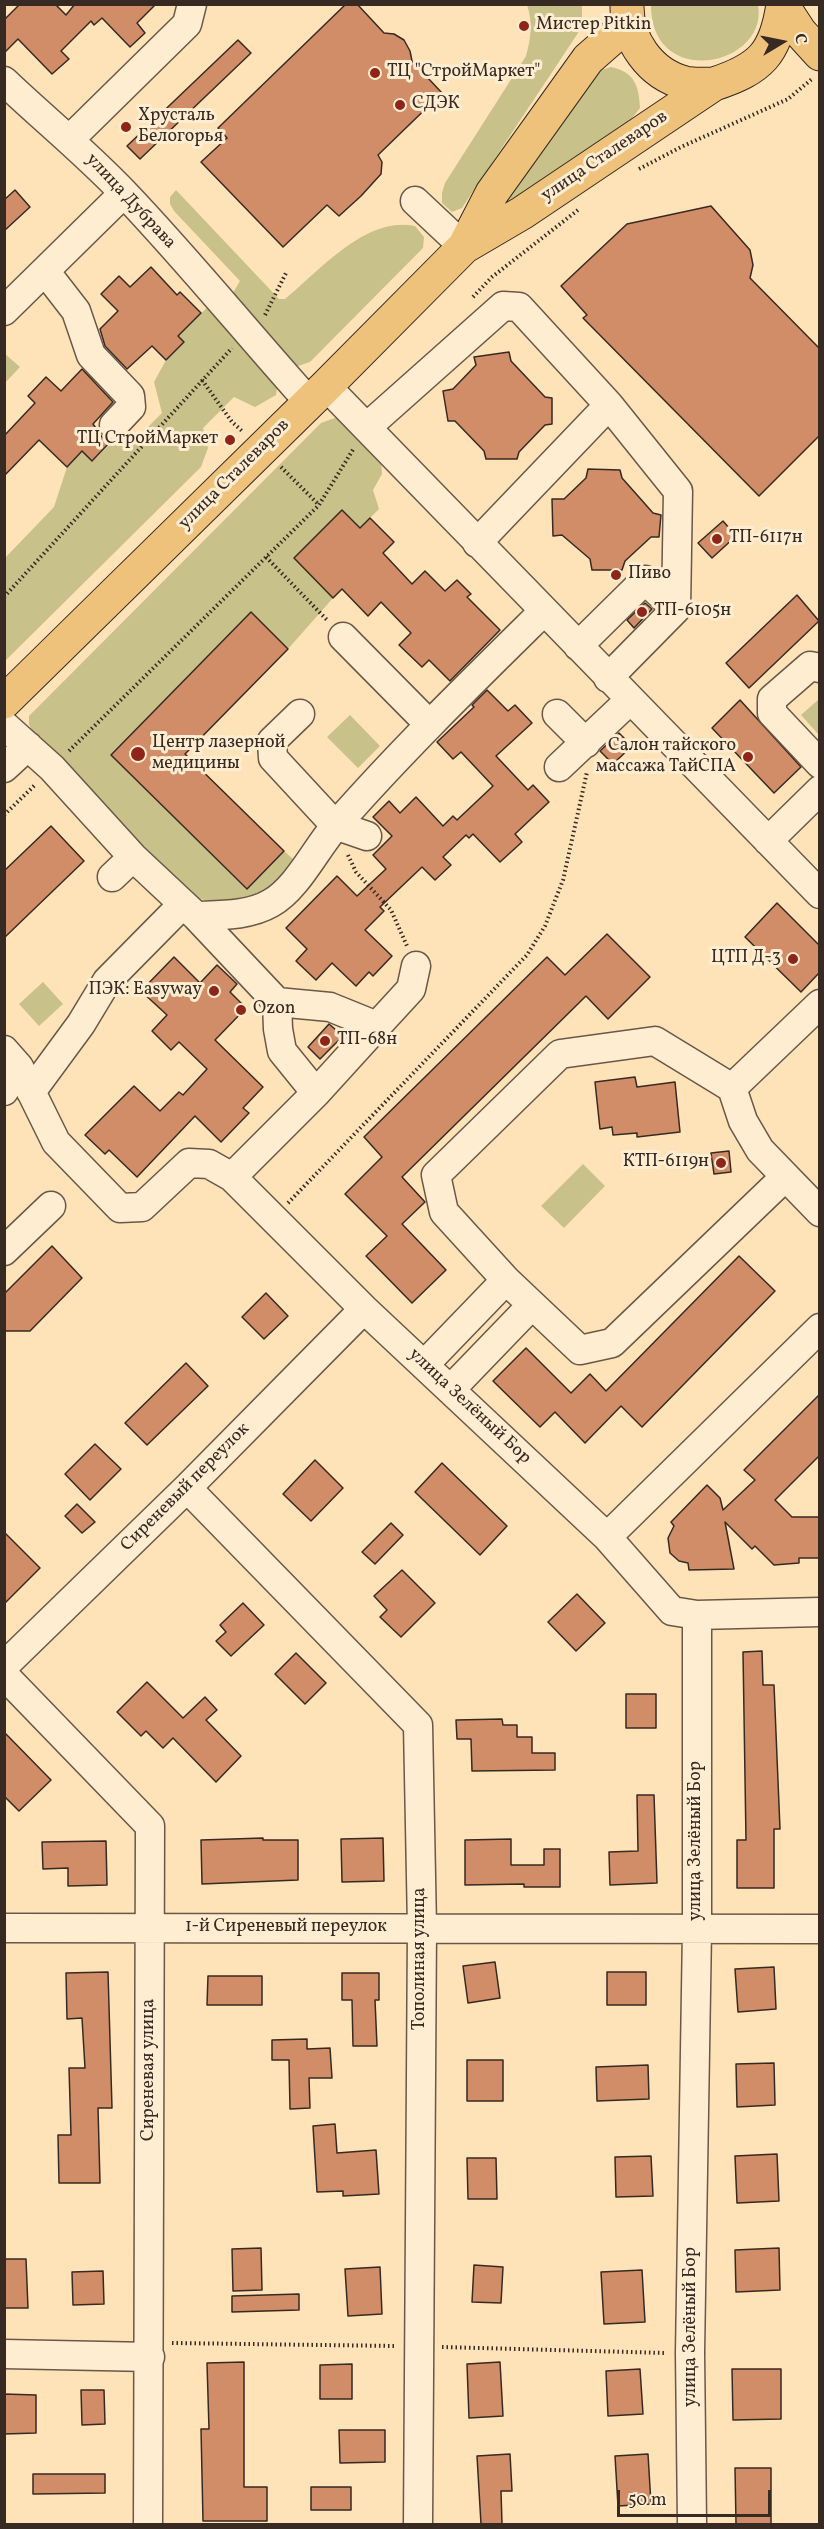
<!DOCTYPE html>
<html>
<head>
<meta charset="utf-8">
<style>
	body { margin:0 }
	#map { position:relative; width:824px; height:2529px; overflow:hidden; background:#fee3b8; font-family:Vollkorn,serif }
	canvas { display:block }
	.frame { position:absolute; inset:0; border:6px solid #372a23; pointer-events:none }
	.north { position:absolute; left:752px; top:12px; width:60px; height:60px; -webkit-text-stroke:4px #feedd1; paint-order:stroke; rotate:80deg; font-size:16px; font-weight:700; line-height:24px; text-align:center; color:#372a23 }
	.north::after { content:''; display:block; margin:auto; width:21px; height:27px; background:#372a23; clip-path:polygon(50% 0,100% 100%,50% 72%,0 100%) }
	.scale { position:absolute; left:617px; top:2490px; width:154px; height:27px; box-sizing:border-box; border:3px solid #372a23; border-top:0; padding-left:8px; font-size:18px; line-height:21px; white-space:nowrap; color:#372a23; -webkit-text-stroke:4px #feedd1; paint-order:stroke }
</style>
</head>
<body>
<div id="map">
<canvas width="824" height="2529"></canvas>
<div class="frame"></div>
<div class="north">С</div>
<div class="scale">50 m</div>
</div>
<script>
const ctx = document.querySelector('canvas').getContext('2d');
ctx.lineJoin = 'round';
function fill(path, color) { ctx.fillStyle = color; ctx.fill(path, 'evenodd'); }
function strokePath(path, color, width, dash) { ctx.strokeStyle = color; ctx.lineWidth = width; ctx.lineCap = dash ? 'butt' : 'round'; ctx.setLineDash(dash || []); ctx.stroke(path); }
function drawText(font, color, halo, rows, align = 'center') {
  ctx.font = font + ' Vollkorn,serif'; ctx.lineWidth = 6; ctx.setLineDash([]); ctx.textBaseline = 'middle'; ctx.strokeStyle = halo; ctx.fillStyle = color; for (const [text, x, y, turn = 0] of rows) {
    ctx.save(); ctx.translate(x, y); ctx.rotate((+turn || 0) * Math.PI / 180); ctx.textAlign = isNaN(turn) ? turn : align; if (halo) ctx.strokeText(text, 0, 0); ctx.fillText(text, 0, 0); ctx.restore();
  }
}
const green = new Path2D(`
	M527,5H582V27L462,208L452,212L442,203V193L445,183L526,56C531,38 533,22 527,5Z
	M651,5H758C769,66 651,91 651,5Z
	M611,67C634,72 639,85 640,108L628,123L502,209L588,81L598,71Z
	M176,190L279,299H285C320,270 366,216 415,226L424,237L423,248L310,362L295,367L230,298L240,281L174,211L170,204V197Z
	M213,302L278,380L276,395L255,407L234,397L203,428L208,448L201,467L5,661V558L54,507L67,467L82,451L93,461L124,430L141,434L162,413L154,382L166,360L184,342L173,331L188,326Z
	M4,353L20,367L5,383H4Z
	M340,416L381,455L382,474L373,490L379,509L360,528L342,511L294,558L333,598L288,649L251,612L111,755L246,889L284,851L300,865L253,900L211,901L187,897L33,734L29,724V716L321,423Z
	M819,699V735L801,715Z
	M350,715L380,746L358,768L327,737Z
	M43,982L63,1004L39,1026L19,1004Z
	M583,1164L605,1186L564,1228L541,1206Z`);
const building = new Path2D(`
	M20,4H55L66,15L75,4H156L137,23L145,33L130,47L102,18L94,25L91,21L61,51L69,59L52,74L18,39L4,53V20Z
	M346,4H357L384,33L394,34L404,40L410,51L412,61L442,93L378,155L382,162L381,174L361,196L339,216L327,205L283,247L201,162L227,138L218,128Z
	M238,40L251,53L140,159L127,146Z
	M15,190L30,207L4,231V200Z
	M711,206L750,250L753,265L750,278L819,348V436L759,496L583,318L587,315L561,286L627,224Z
	M151,267L177,295L180,292L201,313L178,336L184,342L166,360L152,346L127,369L105,346L100,329L118,311L101,294L119,276L130,287Z
	M509,352L511,361L545,397L552,398V424L545,425L519,452L517,459H486L484,451L455,421H448L443,391L453,389L476,365L474,357Z
	M82,369L113,402L93,424L102,437L111,441L92,461L82,451L67,467L39,440L4,476V436L35,403L28,396L46,377L61,391Z
	M588,469L620,470L622,478L638,496L653,513L661,515L659,537H651L625,561L622,570H592L590,559L562,535L553,536L552,499H564L586,478Z
	M342,510L360,528L370,518L394,542L383,553L412,584L425,571L445,591L457,580L471,594L467,597L500,630L450,681L429,660L422,667L399,645L411,633L381,602L368,616L342,589L333,598L294,558Z
	M723,521L736,536L712,558L698,543Z
	M797,595L819,621L749,688L726,663Z
	M645,603L652,609L634,628L627,620Z
	M251,612L288,649L185,754L284,851L247,889L111,755Z
	M487,690L508,711L515,705L532,723L496,756L528,790L533,785L549,802L515,834L522,842L500,862L473,834L469,838L466,835L443,857L451,865L435,880L422,867L380,907L384,911L365,930L392,956L373,976L369,972L356,986L332,963L316,980L296,961L307,949L286,928L337,876L357,896L386,869L373,855L392,836L373,817L389,801L400,813L416,797L443,826L453,816L457,820L493,786L461,752L453,759L437,742L474,707L472,705Z
	M740,700L801,767L774,793L712,728Z
	M619,733L632,746L613,764L600,751Z
	M51,826L84,861L4,938V871Z
	M777,903L819,945V973L801,992L745,937Z
	M607,934L650,977L608,1019L586,996L402,1177L425,1202L402,1224L446,1270L412,1303L366,1256L387,1236L345,1194L382,1157L364,1137L547,957L565,975Z
	M174,957L200,983L217,965L237,984L230,992L246,1008L215,1040L263,1087L243,1108L249,1113L221,1142L195,1116L137,1177L109,1150L105,1154L85,1135L134,1086L160,1111L179,1092L183,1095L207,1069L179,1042L171,1050L152,1031L167,1015L141,991Z
	M329,1024L343,1036L320,1059L308,1047Z
	M635,1077L637,1087L675,1082L680,1132L637,1137V1133L613,1135L612,1127L600,1129L595,1082Z
	M729,1151L731,1172L714,1174L711,1153Z
	M52,1246L82,1278L30,1331H4V1294Z
	M739,1256L775,1291L642,1427L621,1406L585,1443L555,1412L540,1427L493,1381L526,1348L571,1393L590,1374L606,1391Z
	M266,1293L288,1316L264,1339L242,1317Z
	M186,1363L208,1386L147,1445L125,1423Z
	M819,1395V1456L775,1500L792,1517H819V1558H799V1563L774,1565L755,1546L752,1549L725,1522L734,1569L689,1570L688,1563L679,1561L670,1553L668,1538L674,1526L671,1522L707,1485L720,1498L723,1510L755,1480L744,1470Z
	M95,1444L121,1469L90,1500L65,1474Z
	M315,1460L343,1488L311,1521L283,1494Z
	M442,1463L507,1526L480,1555L415,1492Z
	M77,1504L95,1522L82,1533L65,1516Z
	M391,1523L403,1535L375,1564L362,1552Z
	M4,1532L40,1568L4,1604Z
	M402,1570L435,1603L401,1637L380,1617L387,1610L374,1596Z
	M577,1594L605,1623L576,1651L548,1622Z
	M243,1603L264,1625L231,1656L216,1641L226,1632L220,1625Z
	M762,1651L763,1685H774L780,1829H774V1888H737V1840H746L743,1652Z
	M296,1653L326,1683L305,1704L275,1674Z
	M147,1682L183,1718L205,1697L217,1710L206,1720L241,1756L216,1782L173,1738L163,1748L146,1731L141,1736L117,1712Z
	M626,1694H656V1728H626Z
	M502,1719L503,1725H517V1737H532V1753H555V1770L472,1771L471,1739H457L456,1720Z
	M4,1732L51,1780L19,1811L4,1796Z
	M637,1795H654L657,1883L610,1885L609,1852L638,1851Z
	M263,1838V1840H298V1880L202,1884L201,1840Z
	M383,1838L384,1881L342,1882L341,1839Z
	M511,1839V1865H544V1849H560V1887H524V1884L465,1885V1840Z
	M106,1841L107,1885L68,1886V1868L43,1869L42,1842Z
	M495,1962L500,1998L468,2003L463,1966Z
	M774,1967L776,2009L738,2012L735,1969Z
	M108,1972L112,2108H98L100,2183H59L58,2135H71L69,2068H85L82,2018L67,2019L66,1973Z
	M607,1972H646V2005H607Z
	M342,1973H379V2000H375L377,2046H353L352,2000H342Z
	M208,1976H262V2005H207Z
	M307,2039V2049L330,2048L332,2078H309L310,2108L290,2109L289,2060H272V2040Z
	M467,2060H503V2101H467Z
	M774,2063L775,2105L737,2107L736,2064Z
	M648,2065L649,2099L597,2101L596,2067Z
	M335,2124L337,2153L376,2150L379,2194L343,2196V2191L317,2192L313,2126Z
	M777,2154L779,2201L737,2203L735,2156Z
	M651,2156L653,2196L616,2197L615,2157Z
	M467,2158H496L497,2199H468Z
	M261,2248L262,2290L233,2291L232,2249Z
	M779,2248L780,2290L736,2292L735,2250Z
	M4,2259H26L28,2308H4Z
	M474,2265L503,2267L501,2303L472,2302Z
	M380,2267L382,2314L348,2316L345,2269Z
	M642,2270L645,2322L604,2324L601,2272Z
	M103,2271L104,2304L73,2305L72,2272Z
	M299,2294V2310L232,2312V2296Z
	M244,2362V2487H267V2521H203L201,2429H209L207,2363Z
	M500,2362L503,2416L469,2418L467,2364Z
	M352,2364V2399H320V2365Z
	M640,2369L643,2414L608,2416L606,2371Z
	M732,2369H781V2419L733,2420Z
	M81,2390H104L105,2424L82,2425Z
	M4,2394L36,2395V2433L4,2434Z
	M339,2430H385V2462L340,2463Z
	M510,2454L512,2491H501L502,2524H481L477,2456Z
	M648,2454L651,2504L618,2506L615,2456Z
	M735,2468H771V2524H736Z
	M33,2474H105V2493L33,2494Z
	M311,2487H351V2510H311Z`);
const path = new Path2D(`
	M639,169L681,147L788,99L812,79
	M473,297L492,277L578,210
	M265,315L286,273
	M202,380L232,422L242,431
	M281,467L319,505
	M266,557L328,621
	M4,597L232,348
	M69,751L319,505L354,448
	M4,815L36,784
	M348,855L356,872L391,910L407,946
	M288,1203L527,955L545,926L563,880L587,772
	M172,2343L396,2346
	M442,2347L666,2353`);
const minor = new Path2D(`
	M4,81C44,119 86,153 124,193C188,260 247,333 309,402
	M70,139L187,24L192,4
	M415,201L464,247
	M45,271L76,311L91,355L130,396L131,407L114,425
	M4,311L124,193
	M326,386L820,894
	M367,427L503,306L519,307L609,405L678,491L676,609
	M477,543L609,405
	M343,637L429,724
	M578,646L645,580L676,609L608,678
	M820,668L810,666L772,699V713L820,764
	M300,714L272,741L273,758L335,825L367,836
	M557,714L586,743
	M4,725L52,768L133,857L196,916L277,1002L330,1007L377,1026L411,989L416,966
	M559,767L630,700
	M4,768L28,746
	M768,841L820,790
	M112,877L133,857
	M196,916C220,915 249,916 271,903C298,888 317,846 338,823C403,749 474,680 544,611
	M277,1002L278,1029L282,1051L316,1093L377,1026
	M820,1004L732,1088L743,1121L760,1150L820,1212
	M4,1050L19,1067L4,1091
	M19,1067L56,1142L120,1208L142,1207L189,1163L209,1164L232,1177L364,1309L607,1537L672,1611L697,1615V1930L690,2353L692,2524
	M31,1092L81,1024L107,981L182,905
	M232,1177L316,1093
	M4,1251L51,1206
	M506,1280L580,1350L612,1343L785,1177
	M425,1364L506,1280L444,1212L436,1175L560,1054L655,1041L732,1088
	M451,1389L532,1305
	M187,1488L418,1725L422,1927L418,2524
	M607,1537L820,1328
	M697,1615L820,1612
	M4,1666L187,1488L364,1309
	M4,1675L150,1826L148,2524
	M4,1928L820,1929
	M4,2354L150,2357`);
const major = new Path2D(`
	M627,4C626,40 650,74 685,83C694,85 705,84 714,84
	M783,6L800,32L820,54
	M464,247L492,193L588,59L628,24
	M4,702L326,386L464,247L522,213L714,84C760,69 776,54 783,4`);
const markers = [
	[524,26,6,"#8f2418"],
	[375,73,6,"#8f2418"],
	[400,105,6,"#8f2418"],
	[126,127,6,"#8f2418"],
	[230,440,6,"#8f2418"],
	[717,539,6,"#8f2418"],
	[616,575,6,"#8f2418"],
	[642,612,6,"#8f2418"],
	[138,754,8,"#8f2418"],
	[748,757,6,"#8f2418"],
	[793,959,6,"#8f2418"],
	[214,991,6,"#8f2418"],
	[241,1010,6,"#8f2418"],
	[325,1041,6,"#8f2418"],
	[721,1163,6,"#8f2418"]
];
const poiNames = [
	["Мистер Pitkin",536,26],
	["ТЦ \"СтройМаркет\"",387,73],
	["СДЭК",412,105],
	["Хрусталь",138,117],
	["Белогорья",138,138],
	["ТЦ СтройМаркет",218,440,"right"],
	["ТП-6117н",729,539],
	["Пиво",628,575],
	["ТП-6105н",654,612],
	["Центр лазерной",152,744],
	["медицины",152,765],
	["Салон тайского",736,747,"right"],
	["массажа ТайСПА",736,768,"right"],
	["ЦТП Д-3",781,959,"right"],
	["ПЭК: Easyway",202,991,"right"],
	["Ozon",253,1010],
	["ТП-68н",337,1041],
	["КТП-6119н",709,1163,"right"]
];
const streetNames = [
	["улица Сталеваров",605,157,-34],
	["улица Дубрава",130,202,47],
	["улица Сталеваров",235,475,-45],
	["улица Зелёный Бор",469,1407,43],
	["Сиреневый переулок",186,1488,-45],
	["улица Зелёный Бор",697,1841,-90],
	["1-й Сиреневый переулок",286,1928],
	["Тополиная улица",421,1959,-90],
	["Сиреневая улица",150,2070,-90],
	["улица Зелёный Бор",692,2327,-90]
];
fill(green, '#c8c18a');
fill(building, '#d18d67');
strokePath(building, '#372a23', 1.5);
strokePath(minor, '#695848', 31);
strokePath(major, '#372a23', 35);
strokePath(path, '#372a23', 4, [1.5, 3]);
strokePath(minor, '#feedd1', 28);
strokePath(major, '#efc27c', 33);
for (const [x, y, r, color] of markers) { const dot = new Path2D(); dot.arc(x, y, r, 0, 2 * Math.PI); ctx.fillStyle = color; ctx.fill(dot); strokePath(dot, '#feedd1', 2); }
drawText('18px', '#372a23', '#feedd1', poiNames, 'left');
drawText('18px', '#372a23', '#feedd1', streetNames);
</script>
</body>
</html>
